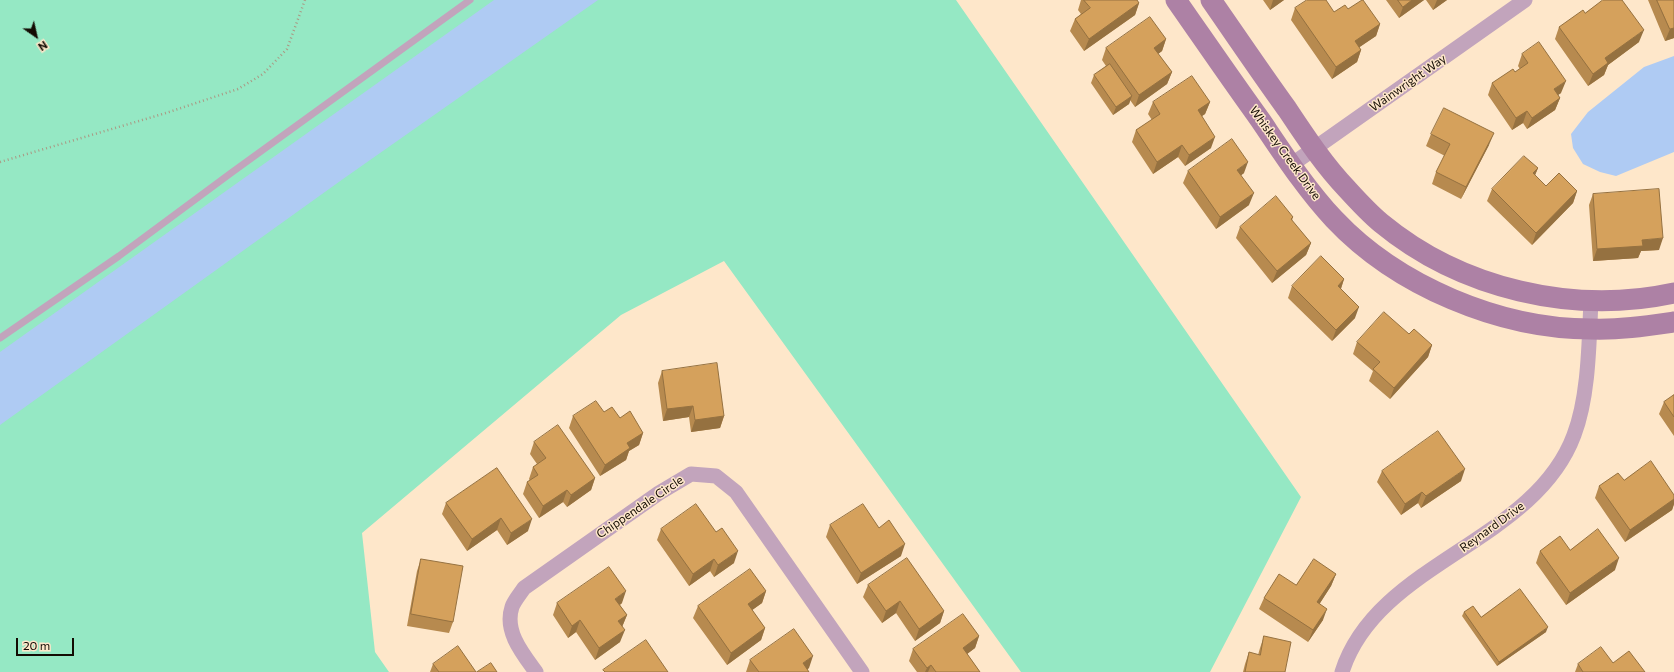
<!DOCTYPE html>
<html>
<head>
<meta charset="utf-8">
<style>
	body { margin:0 }
	#map { position:relative; width:1674px; height:672px; overflow:hidden; background:#fee7ca; font-family:Commissioner,sans-serif }
	canvas { display:block }
	.north { position:absolute; left:16px; top:16px; width:40px; height:40px; -webkit-text-stroke:3px #fee7ca; paint-order:stroke; rotate:146deg; font-size:11px; font-weight:700; line-height:16px; text-align:center; color:#130b03 }
	.north::after { content:''; display:block; margin:auto; width:14px; height:18px; background:#130b03; clip-path:polygon(50% 0,100% 100%,50% 72%,0 100%) }
	.scale { position:absolute; left:16px; top:638px; width:58px; height:18px; box-sizing:border-box; border:2px solid #130b03; border-top:0; padding-left:5px; font-size:12px; line-height:14px; white-space:nowrap; color:#130b03; -webkit-text-stroke:3px #fee7ca; paint-order:stroke }
</style>
</head>
<body>
<div id="map">
<canvas width="1674" height="672"></canvas>
<div class="north">N</div>
<div class="scale">20 m</div>
</div>
<script>
const ctx = document.querySelector('canvas').getContext('2d');
ctx.lineJoin = 'round';
function fill(path, color) { ctx.fillStyle = color; ctx.fill(path, 'evenodd'); }
function strokePath(path, color, width, dash) { ctx.strokeStyle = color; ctx.lineWidth = width; ctx.lineCap = dash ? 'butt' : 'round'; ctx.setLineDash(dash || []); ctx.stroke(path); }
function drawText(font, color, halo, rows, align = 'center') {
  ctx.font = font + ' Commissioner,sans-serif'; ctx.lineWidth = 3; ctx.setLineDash([]); ctx.textBaseline = 'middle'; ctx.strokeStyle = halo; ctx.fillStyle = color; for (const [text, x, y, turn = 0] of rows) {
    ctx.save(); ctx.translate(x, y); ctx.rotate((+turn || 0) * Math.PI / 180); ctx.textAlign = isNaN(turn) ? turn : align; if (halo) ctx.strokeText(text, 0, 0); ctx.fillText(text, 0, 0); ctx.restore();
  }
}
const green = new Path2D(`
	M0,0H956L1301,497L1210,672H1021L724,261L621,315L362,533L375,652L389,672H0Z`);
const water = new Path2D(`
	M494,0H598L343,179L0,425V352Z
	M1674,56V152L1616,176L1600,172L1583,164L1573,148L1571,134L1588,112L1644,67Z`);
const path = new Path2D(`
	M0,162L166,113L238,89L263,74L287,49L305,0`);
const lane = new Path2D(`
	M0,338L119,256L231,173L470,0`);
const street = new Path2D(`
	M1291,165L1525,0
	M536,672C522,653 504,631 512,607C514,601 520,594 524,588L659,493L691,474L716,476L736,492L862,672
	M1342,672C1377,562 1534,543 1574,435C1589,396 1589,341 1591,300`);
const secondary = new Path2D(`
	M1176,0C1204,40 1232,81 1261,121C1284,155 1306,189 1334,219C1397,286 1500,329 1591,329C1619,330 1646,326 1674,322
	M1211,0C1236,36 1261,73 1287,109C1305,136 1324,165 1347,189C1357,200 1369,213 1381,223C1461,289 1573,315 1674,293`);
const wall = new Path2D(`
	M1081,0H1137L1139,3L1135,15L1084,51L1070,31L1075,19L1081,14L1078,10Z
	M1263,0H1284L1270,10Z
	M1386,0H1424L1399,18Z
	M1426,0H1447L1433,10Z
	M1648,0H1674V38L1665,41Z
	M1295,8L1334,12L1348,9L1380,24L1376,36L1359,47L1361,50L1357,62L1332,79L1291,20Z
	M1585,13L1639,42L1608,65L1604,75L1588,86L1555,39L1559,27Z
	M1166,39L1162,51L1158,54L1172,72L1167,84L1135,107L1130,100L1129,104L1113,115L1091,83L1094,75L1106,66L1102,60L1106,48Z
	M1522,54L1561,93L1558,95L1560,98L1555,110L1527,129L1523,123L1512,130L1488,95L1492,83L1515,72L1520,69L1518,66Z
	M1153,102H1210L1205,114L1202,116L1211,148L1185,166L1178,157L1153,174L1132,142L1136,130L1152,120L1148,114Z
	M1431,134L1489,145L1461,199L1432,184L1436,172L1445,156L1426,146Z
	M1538,168L1535,175L1546,186L1577,191L1573,203L1532,245L1487,201L1492,189Z
	M1188,171L1244,173L1241,175L1249,205L1216,229L1183,183Z
	M1593,194L1659,250L1641,251L1638,258L1593,261L1589,205Z
	M1293,217L1292,221L1311,243L1306,255L1272,283L1236,238L1240,227Z
	M1344,279L1341,289L1355,318L1332,341L1288,298L1292,286Z
	M1409,334L1432,345L1428,357L1390,399L1369,381L1373,371L1353,354L1357,342Z
	M662,371L724,416L720,428L691,432L689,417L663,421L658,383Z
	M1674,395V436L1659,414L1664,402Z
	M604,412L620,418L643,433L639,445L629,451L626,460L600,476L569,428L573,416Z
	M534,442L595,478L591,490L567,507L563,502L539,518L523,494L527,482L530,481L529,479L533,467L537,464L530,454Z
	M497,468L528,531L507,545L497,530L467,551L442,514L446,503Z
	M1382,471L1461,481L1421,508L1418,503L1401,515L1377,482Z
	M1624,480L1674,495V504L1672,510L1625,542L1595,498L1599,486Z
	M830,525L879,528L901,556L857,584L826,537Z
	M661,529L734,563L714,577L710,571L689,586L657,540Z
	M1570,550L1615,570L1566,605L1536,563L1540,551Z
	M421,559L453,622L449,633L407,626L417,571Z
	M1336,574L1331,586L1320,603L1323,620L1308,642L1259,609L1264,598L1296,585Z
	M868,585L944,611L940,623L915,641L896,613L882,623L863,597Z
	M766,591L762,603L752,610L765,628L761,640L727,665L693,618L698,606Z
	M557,603H622L620,605L627,615L622,627L620,642L595,660L576,632L568,638L553,615Z
	M1464,612L1481,617L1546,632L1497,666L1462,616Z
	M979,636L975,648L967,654L980,672H917L909,661L913,649Z
	M1264,636L1285,672H1243L1245,664L1249,652L1258,655L1260,648Z
	M750,660L809,668L807,669L809,672H746Z
	M1613,663L1645,672H1575L1578,664Z
	M433,664L476,672H430Z`);
const shadedWall = new Path2D(`
	M1273,0H1284L1270,10Z
	M1412,0H1424L1399,18L1403,7Z
	M1437,0H1447L1433,10Z
	M1139,3L1135,15L1084,51L1089,39Z
	M1380,24L1376,36L1351,53L1355,41Z
	M1674,28V38L1665,41L1670,29Z
	M1644,30L1639,42L1608,65L1604,75L1588,86L1593,74L1605,58Z
	M1166,39L1162,51L1150,60L1154,48Z
	M1361,50L1357,62L1332,79L1336,67Z
	M1172,72L1167,84L1135,107L1139,95Z
	M1566,81L1561,93L1549,101L1554,89Z
	M1132,96L1129,104L1113,115L1116,107Z
	M1560,98L1555,110L1527,129L1532,118Z
	M1210,102L1205,114L1193,122L1198,110Z
	M1527,111L1523,123L1512,130L1516,118Z
	M1494,133L1489,145L1461,199L1466,187Z
	M1215,137L1211,148L1185,166L1189,155Z
	M1182,145L1178,157L1153,174L1157,162Z
	M1248,162L1244,173L1233,182L1237,170Z
	M1538,168L1533,180V173Z
	M1577,191L1573,203L1532,245L1536,233Z
	M1254,193L1249,205L1216,229L1220,217Z
	M1663,238L1659,250L1641,251L1638,258L1593,261L1597,249L1642,240Z
	M1311,243L1306,255L1272,283L1277,271Z
	M1344,279L1340,291L1338,286Z
	M1359,307L1355,318L1332,341L1336,330Z
	M1432,345L1428,357L1390,399L1394,388Z
	M693,406L689,417L663,421L667,409Z
	M724,416L720,428L691,432L695,420Z
	M643,433L639,445L629,451L626,460L600,476L605,465L627,443Z
	M1465,469L1461,481L1421,508L1426,496Z
	M595,478L591,490L567,507L571,495Z
	M567,490L563,502L539,518L543,506Z
	M1422,492L1418,503L1401,515L1405,504Z
	M1674,499V504L1672,510L1625,542L1630,530Z
	M501,518L497,530L467,551L472,539Z
	M532,519L528,531L507,545L511,533Z
	M905,544L901,556L857,584L861,573Z
	M738,551L734,563L714,577L718,565Z
	M1619,558L1615,570L1566,605L1570,593Z
	M714,559L710,571L689,586L693,574Z
	M1336,574L1331,586L1313,614L1317,602Z
	M626,591L622,603L611,611L615,599Z
	M766,591L762,603L744,616L748,604Z
	M900,601L896,613L882,623L886,611Z
	M1327,609L1323,620L1308,642L1313,630Z
	M944,611L940,623L915,641L919,629Z
	M627,615L622,627L618,621Z
	M580,620L576,632L568,638L572,626Z
	M1548,627L1546,632L1497,666L1499,662Z
	M765,628L761,640L727,665L731,653Z
	M625,630L620,642L595,660L599,648Z
	M979,636L975,648L959,660L963,648Z
	M813,656L809,668L804,672L803,663Z
	M931,665L928,672H925L927,668Z`);
const building = new Path2D(`
	M1084,0H1137L1139,3L1089,39L1075,19L1090,8Z
	M1307,0H1326L1334,12L1345,5L1348,9L1362,0H1363L1380,24L1355,41L1361,50L1336,67L1295,8Z
	M1398,0H1412L1403,7Z
	M1603,0H1622L1644,30L1605,58L1608,63L1593,74L1559,27L1583,10L1585,13Z
	M1657,0H1674V28L1670,29Z
	M1150,17L1166,39L1154,48L1172,72L1139,95L1106,48Z
	M1539,42L1566,81L1554,89L1560,98L1532,118L1527,111L1516,118L1492,83L1513,69L1515,72L1528,63L1522,54Z
	M1110,64L1132,96L1116,107L1094,75Z
	M1192,76L1210,102L1198,110L1215,137L1189,155L1182,145L1157,162L1136,130L1160,114L1153,102Z
	M1444,108L1494,133L1466,187L1436,172L1450,144L1431,134Z
	M1232,139L1248,162L1237,170L1254,193L1220,217L1188,171Z
	M1524,156L1538,168L1533,173L1546,186L1559,173L1577,191L1536,233L1492,189Z
	M1659,189L1663,238L1642,240L1643,246L1597,249L1593,194Z
	M1276,196L1293,217L1291,219L1311,243L1277,271L1240,227Z
	M1321,256L1344,279L1338,286L1359,307L1336,330L1292,286Z
	M1384,312L1409,334L1414,329L1432,345L1394,388L1373,369L1380,362L1357,342Z
	M717,363L724,416L695,420L693,406L667,409L662,371Z
	M1674,395V417L1664,402Z
	M596,401L604,412L612,407L620,418L630,411L643,433L627,443L630,448L605,465L573,416Z
	M558,425L595,478L571,495L567,490L543,506L527,482L538,475L533,467L546,458L534,442Z
	M1438,431L1465,469L1426,496L1422,492L1405,504L1382,471Z
	M1651,461L1674,495V499L1630,530L1599,486L1618,473L1624,480Z
	M497,468L532,519L511,533L501,518L472,539L446,503Z
	M696,504L716,532L722,528L738,551L718,565L714,559L693,574L661,529Z
	M863,504L879,528L889,520L905,544L861,573L830,525Z
	M1598,529L1619,558L1570,593L1540,551L1560,536L1570,550Z
	M907,558L944,611L919,629L900,601L886,611L868,585Z
	M421,559L463,566L453,622L411,614Z
	M1314,559L1336,574L1317,602L1327,609L1313,630L1264,598L1279,574L1296,585Z
	M609,567L626,591L615,599L627,615L618,621L625,630L599,648L580,620L572,626L557,603Z
	M750,569L766,591L748,604L765,628L731,653L698,606Z
	M1520,589L1548,627L1499,662L1464,612L1473,606L1481,617Z
	M963,614L979,636L963,648L980,672H936L931,665L927,668L913,649Z
	M794,629L813,656L803,663L809,672H759L750,660Z
	M1264,636L1291,642L1285,672H1245L1249,652L1260,655Z
	M646,640L668,672H605L603,670Z
	M458,646L476,672H439L433,664Z
	M1601,647L1613,663L1629,651L1645,672H1583L1578,664Z
	M491,663L497,672H477Z`);
const streetNames = [
	["Wainwright Way",1408,83,-35],
	["Whiskey Creek Drive",1285,153,54],
	["Chippendale Circle",640,507,-34],
	["Reynard Drive",1492,527,-36]
];
fill(green, '#95e8c4');
fill(water, '#afcbf3');
strokePath(path, '#aa9883', 2.5, [1, 3]);
strokePath(lane, '#c2a4bc', 7);
strokePath(street, '#c2a4bc', 15);
strokePath(secondary, '#ad81a5', 21);
fill(wall, '#b78a4f');
fill(shadedWall, '#957140');
fill(building, '#d5a15c');
strokePath(building, '#957140', 1);
drawText('12px', '#130b03', '#fee7ca', streetNames);
</script>
</body>
</html>
